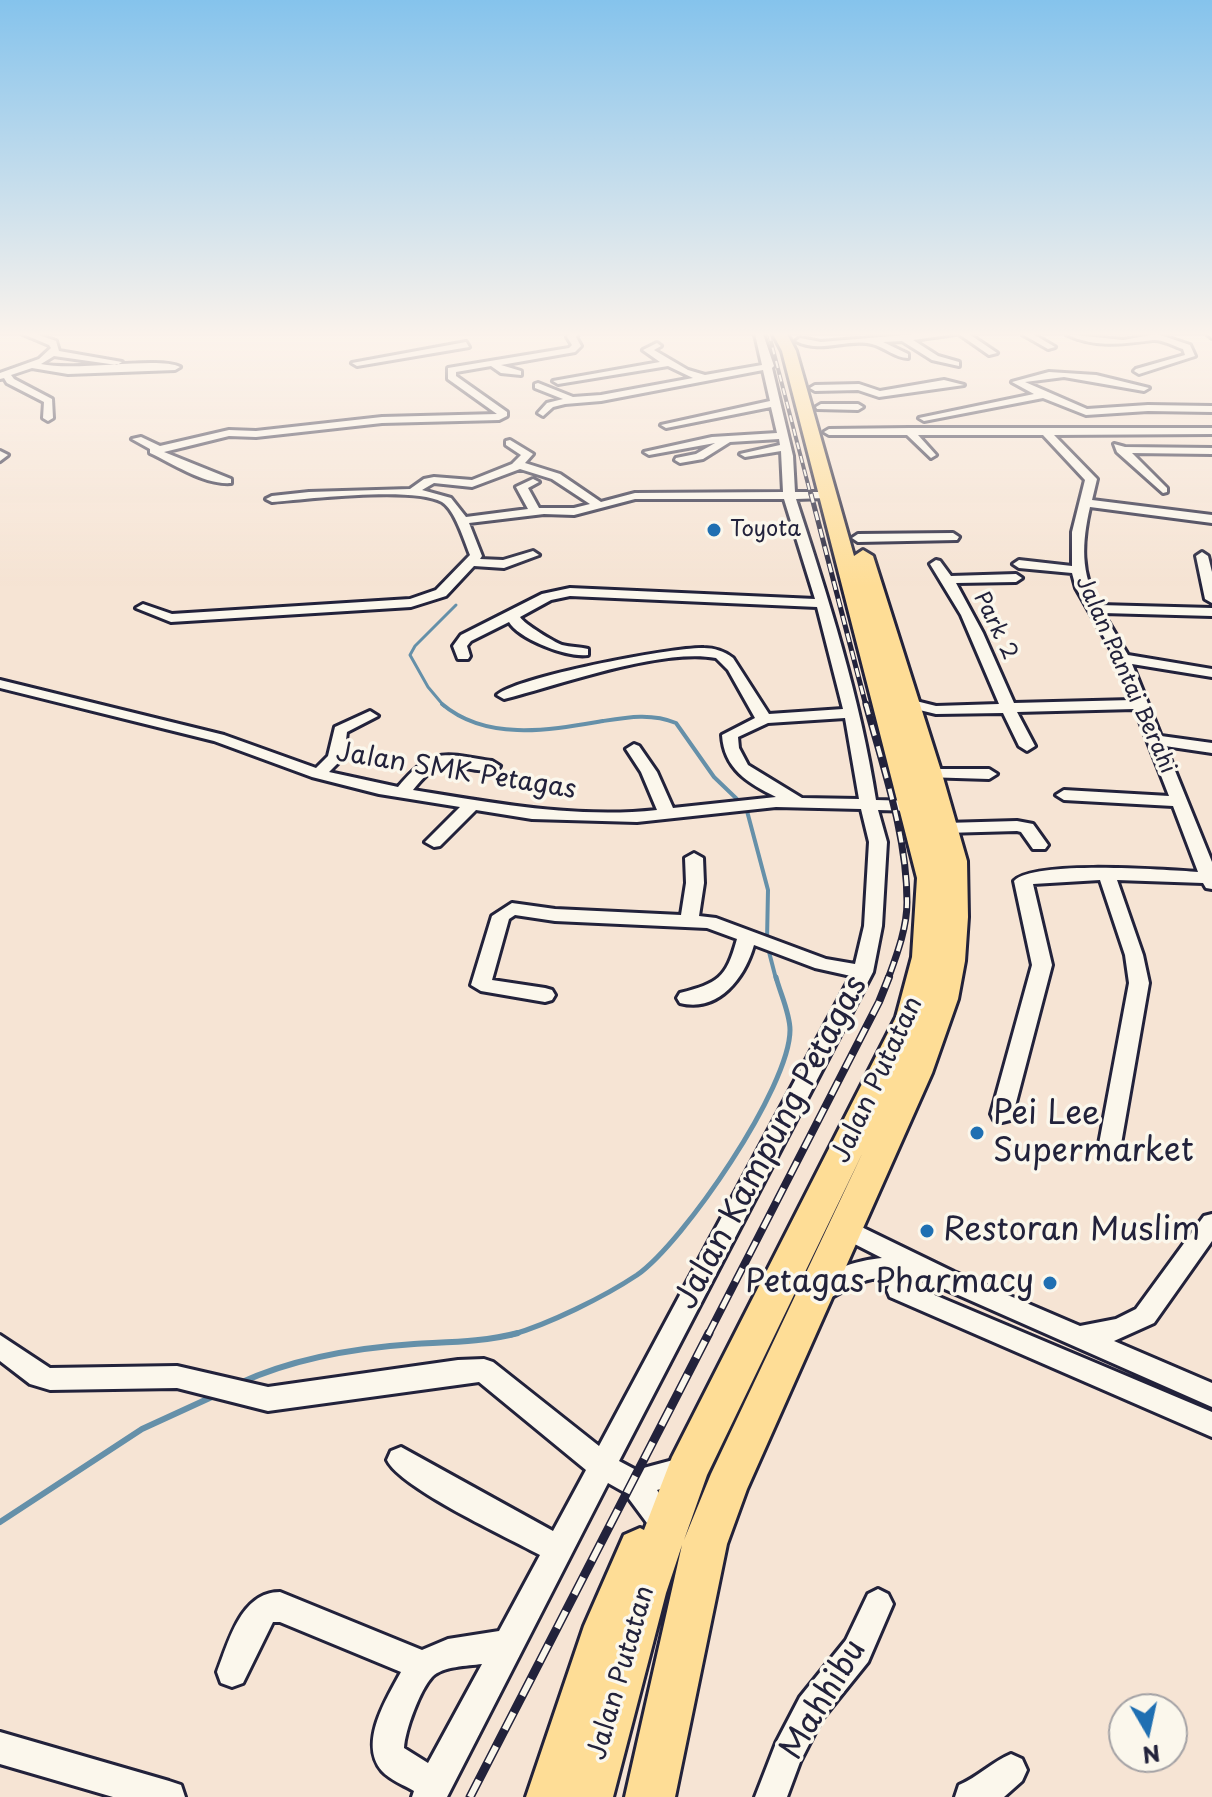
<!DOCTYPE html>
<html>
<head>
<meta charset="utf-8">
<style>
	body { margin:0 }
	#map { position:relative; width:1212px; height:1797px; overflow:hidden; background:#f6e4d4; font-family:"Playpen Sans",sans-serif }
	canvas { display:block }
	.north { position:absolute; left:1108px; top:1693px; width:80px; height:80px; box-sizing:border-box; background:#fbf7ec; border:2px solid #a4a2a5; border-radius:50%; rotate:171deg; font-size:22px; font-weight:700; line-height:32px; text-align:center; color:#22223b }
	.north::after { content:''; display:block; margin:auto; width:28px; height:36px; background:#1f6fb2; clip-path:polygon(50% 0,100% 100%,50% 72%,0 100%) }
</style>
</head>
<body>
<div id="map">
<canvas width="1212" height="1797"></canvas>
<div class="north">N</div>
</div>
<script>
const ctx = document.querySelector('canvas').getContext('2d');
ctx.lineJoin = 'round';
function strokePath(path, color, width, dash) { ctx.strokeStyle = color; ctx.lineWidth = width; ctx.lineCap = dash ? 'butt' : 'round'; ctx.setLineDash(dash || []); ctx.stroke(path); }
function fill(path, color) { ctx.fillStyle = color; ctx.fill(path, 'evenodd'); }
function drawText(font, color, halo, rows, align = 'center') {
  ctx.font = font + ' "Playpen Sans",sans-serif'; ctx.lineWidth = 7; ctx.setLineDash([]); ctx.textBaseline = 'middle'; ctx.strokeStyle = halo; ctx.fillStyle = color; for (const [text, x, y, turn = 0] of rows) {
    ctx.save(); ctx.translate(x, y); ctx.rotate((+turn || 0) * Math.PI / 180); ctx.textAlign = isNaN(turn) ? turn : align; if (halo) ctx.strokeText(text, 0, 0); ctx.fillText(text, 0, 0); ctx.restore();
  }
}
const streamFar3 = new Path2D(`
	M444,706L428,687L410,655L415,646L456,605`);
const streamFar2 = new Path2D(`
	M442,704C487,742 550,730 603,721C628,717 652,713 676,723L714,777L739,801
	M747,811L768,890L767,940
	M768,948L776,979`);
const streamFar1 = new Path2D(`
	M511,1335C549,1324 604,1297 637,1275C684,1242 790,1087 790,1030C790,1013 780,993 776,977`);
const stream = new Path2D(`
	M240,1383C294,1358 354,1348 414,1344C450,1342 484,1342 518,1333
	M0,1522L142,1429L214,1396`);
const minor = new Path2D(`
	M23,334H36L56,341L59,351L122,362L117,365L54,356L41,364C76,372 160,356 180,367L175,370L68,374L32,368L11,375L14,379L52,399L53,418L48,421L43,418L44,402L7,383L4,378L0,379V373L39,359L51,348L49,345Z
	M569,334H578L576,337L581,346L575,352L501,365L521,371V375L501,373L491,366L456,372V376L507,412V416L499,420L382,423L256,437L229,436L164,452L231,479V483C204,485 174,464 150,453V449L132,439L141,437L160,446L229,430L256,431L382,417L497,414L448,379V368L569,348L572,345L567,337Z
	M755,334H763L774,366L772,368L793,456L795,492H826L832,495L826,498L796,499C828,597 860,697 876,800L914,801L922,806L914,811L878,810L887,842L882,926L873,972L619,1461L636,1470L677,1459L687,1463L691,1472L687,1481L657,1490L671,1513L667,1523L657,1526L647,1523L624,1492L608,1483L447,1797H412L414,1791C404,1785 390,1780 382,1771C358,1743 387,1698 401,1672L280,1622H273L243,1683L232,1687L221,1683L217,1672C229,1641 241,1592 280,1592L422,1650L448,1639L499,1631L540,1555C509,1538 400,1488 387,1460L391,1451L401,1447L553,1531L586,1470L479,1382L268,1411L177,1388L50,1390L30,1384L0,1361V1335L50,1368L177,1366L268,1387L458,1360L484,1359L493,1362L599,1446L851,976L815,968L754,945C745,977 719,1013 680,1003L677,998L680,993C718,983 726,979 737,939L707,928L555,921L515,915L509,919L492,980L545,988L552,990L555,995L552,1000L545,1002L481,991L471,985L492,916L512,903L555,909L681,915L686,883L685,858L694,853L703,858L704,883L699,916L716,918L826,959L855,964L864,926L869,842L861,809L776,807L637,822L532,819L476,810L440,846L434,847L425,842L460,807L379,794L312,777L214,741L0,688V680L224,735L316,768L328,756L335,727L370,711L378,716L347,732L344,757L329,772L398,787C432,746 444,754 492,761L500,766L498,769C456,777 449,744 413,790C494,803 576,819 657,810L641,772L626,749L634,744L639,746L657,772L673,808L776,797C748,783 724,769 722,735L755,718L728,670L716,658C660,648 560,685 504,699L497,695C517,677 672,647 704,648C714,648 724,651 733,658L769,714L843,709L817,607L570,596L551,600L520,617C524,624 554,642 562,645C570,647 580,647 588,649V655C567,658 519,639 509,622L471,641L467,646L470,656L468,659H458L453,646L461,635L542,594L570,588L815,599L784,499H635L574,515L544,514L469,523L482,556L480,559L503,560L533,551L539,555L504,568L474,566L446,596L411,607L171,622L136,608L143,604L172,614L410,599L436,590L470,555C464,540 455,510 442,502C414,486 306,499 272,502L266,499L272,496L309,492L410,489L424,479L434,477L472,480L512,464L521,455L506,445V441L510,440L533,454L525,463L560,474L601,502L635,493L783,492L781,451L745,457L740,454L780,445L779,439L730,442L703,459L680,463L675,460L676,458L696,454L715,443L649,455L644,452L712,437L777,433L771,407L666,428L661,425L770,401L763,370L601,401L565,404L553,407L543,416L538,413L547,403L563,399L535,388V384L538,383L573,397L601,395L693,378L668,366L558,384L553,381L660,362L643,350L657,343L661,346L654,350L688,370L705,375L762,365ZM520,469L552,479L590,504L574,508H539L528,488L539,482L533,479L516,487L528,509L466,517L451,498L422,490L434,483L472,487ZM845,718L859,799L802,798L748,765L739,748L738,737L768,723ZM482,1664L428,1763L404,1748C405,1730 420,1690 432,1677C443,1666 467,1666 482,1664Z
	M917,334H955L913,340L938,356L959,362V366L932,360L902,341L883,342L908,354V358C895,358 885,347 872,344C847,338 821,354 796,341L800,338L821,342Z
	M959,334H969L997,353L989,355Z
	M1022,334H1033L1055,347L1048,349Z
	M1066,334L1123,340L1157,334L1190,345L1195,356L1139,374L1134,371L1136,369L1185,355L1183,349C1174,346 1162,339 1153,340C1123,344 1094,348 1066,334Z
	M1207,334H1212V338Z
	M466,342L469,347L357,366L352,363Z
	M1049,372L1096,375L1149,388L1144,391L1064,377L1025,382L1087,409L1148,405L1212,406V412L1148,411L1086,415L1043,398L924,421L919,418L1034,394L1012,382Z
	M944,380L964,385L879,397L858,390L815,391L810,388L815,385L859,384L880,391Z
	M821,404H858L863,407L858,410L817,409L816,407Z
	M909,428H1212V434L1054,435L1097,479L1092,500L1212,515V523L1090,507C1082,542 1080,574 1099,605L1212,608V616L1103,613L1128,655L1212,669V677L1132,664L1161,736L1212,743V753L1165,746L1212,862V889L1206,888L1203,883L1117,880L1143,955L1149,983L1121,1144L1118,1150L1110,1152L1102,1150L1099,1144L1129,983L1125,955L1100,880L1033,884L1052,965L1013,1114L1010,1120L1002,1122L994,1120L991,1114L1032,965L1014,881C1034,860 1165,870 1198,872L1173,806L1064,800L1056,795L1064,790L1169,796L1135,709L1017,712L1035,746L1027,751L1019,746L1003,713L936,714L903,706L901,703L908,699L936,706L999,704L961,615L930,564L936,560L940,561L951,576L1016,574L1022,578L1016,582L956,583L983,633L1014,703L1132,700L1116,658L1076,588L1072,573L1019,568L1013,564L1019,560L1072,566V532L1085,480L1043,435H918L936,455L931,458L907,435H829L824,432L829,429Z
	M1114,444L1125,447L1212,448V454L1132,453L1167,488V492L1163,493L1117,452Z
	M0,451L8,455L0,461Z
	M953,533L959,537L957,540L858,542L852,538L858,534Z
	M1202,552L1208,556L1212,572V603L1205,599L1196,556Z
	M930,769H989L997,774L989,779L924,777L922,774L924,771Z
	M1017,821L1033,824L1048,845L1045,849H1033L1021,832L1017,831L945,833L937,828L945,823Z
	M1212,1214V1241L1154,1323L1114,1341L1212,1383V1407L922,1279C907,1284 888,1276 872,1279C853,1282 838,1296 820,1302L811,1299L808,1292C818,1271 859,1260 882,1258L837,1235L833,1228L837,1221L845,1219L954,1272L1080,1326L1116,1319L1136,1309L1204,1216Z
	M899,1280L1212,1412V1437L890,1297L887,1290L890,1283Z
	M878,1589L888,1594L893,1604L868,1662L822,1719L800,1762L787,1797H755L776,1743L800,1697L846,1640L868,1594Z
	M0,1732L169,1781L181,1785L185,1797H113L0,1764Z
	M1011,1754L1022,1759L1027,1770L1022,1781L1004,1797H955L959,1785C978,1777 992,1762 1011,1754Z`);
const highway = new Path2D(`
	M773,334H787L796,351L854,556L863,550L873,556L942,774L967,861L968,917L965,961L958,999L932,1073L747,1489L727,1544L675,1797H625L682,1545L666,1593L613,1797H526L584,1626L624,1535L640,1528L644,1530L672,1457L896,1017L912,957L917,878L782,351ZM863,1152L711,1474L684,1540L707,1475Z`);
const railFar4 = new Path2D(`
	M769,334L811,496`);
const railFar3 = new Path2D(`
	M811,494L866,706`);
const railFar2 = new Path2D(`
	M866,704C883,768 907,835 907,902C907,928 897,954 888,979`);
const railFar1 = new Path2D(`
	M708,1335L879,1002L889,977`);
const rail = new Path2D(`
	M470,1797L709,1333`);
const markers = [
	[714,530,8,"#1f6fb2"],
	[977,1133,8,"#1f6fb2"],
	[927,1231,8,"#1f6fb2"],
	[1050,1283,8,"#1f6fb2"]
];
const farPoinames = [
	["Toyota",730,530]
];
const farStreetnames = [
	["Park 2",995,626,64],
	["Jalan Pantai Berahi",1125,675,66]
];
const streetNames = [
	["Jalan SMK Petagas",456,772,9],
	["Jalan Putatan",878,1080,-65],
	["Jalan Putatan",622,1673,-74]
];
const nearPoinames = [
	["Pei Lee",993,1115],
	["Supermarket",993,1152],
	["Restoran Muslim",943,1231],
	["Petagas Pharmacy",1034,1283,"right"]
];
const nearStreetnames = [
	["Jalan Kampung Petagas",772,1143,-62],
	["Mahhibu",824,1700,-59]
];
strokePath(streamFar3, '#6590a9', 3);
strokePath(streamFar2, '#6590a9', 4);
strokePath(streamFar1, '#6590a9', 5);
strokePath(stream, '#6590a9', 6);
strokePath(minor, '#22223b', 6);
strokePath(highway, '#22223b', 6);
fill(minor, '#fbf7ec');
fill(highway, '#fedd96');
strokePath(railFar4, '#22223b', 4);
strokePath(railFar3, '#22223b', 5);
strokePath(railFar2, '#22223b', 7);
strokePath(railFar1, '#22223b', 8);
strokePath(rail, '#22223b', 9);
strokePath(railFar4, '#fbf7ec', 2, [7]);
strokePath(railFar3, '#fbf7ec', 3, [9]);
strokePath(railFar2, '#fbf7ec', 4, [11]);
strokePath(railFar1, '#fbf7ec', 5, [15]);
strokePath(rail, '#fbf7ec', 6, [19]);
const sky = ctx.createLinearGradient(0, 0, 0, 586);
sky.addColorStop(0, '#85c3ec');
sky.addColorStop(0.57, '#fbf3ec');
sky.addColorStop(1, '#fbf3ec00');
ctx.fillStyle = sky;
ctx.fillRect(0, 0, 1212, 586);
for (const [x, y, r, color] of markers) { const dot = new Path2D(); dot.arc(x, y, r, 0, 2 * Math.PI); ctx.fillStyle = color; ctx.fill(dot); strokePath(dot, '#fbf7ec', 3); }
drawText('22px', '#22223b', '#fbf7ec', farPoinames, 'left');
drawText('22px', '#22223b', '#fbf7ec', farStreetnames);
drawText('26px', '#22223b', '#fbf7ec', streetNames);
drawText('32px', '#22223b', '#fbf7ec', nearPoinames, 'left');
drawText('32px', '#22223b', '#fbf7ec', nearStreetnames);
</script>
</body>
</html>
